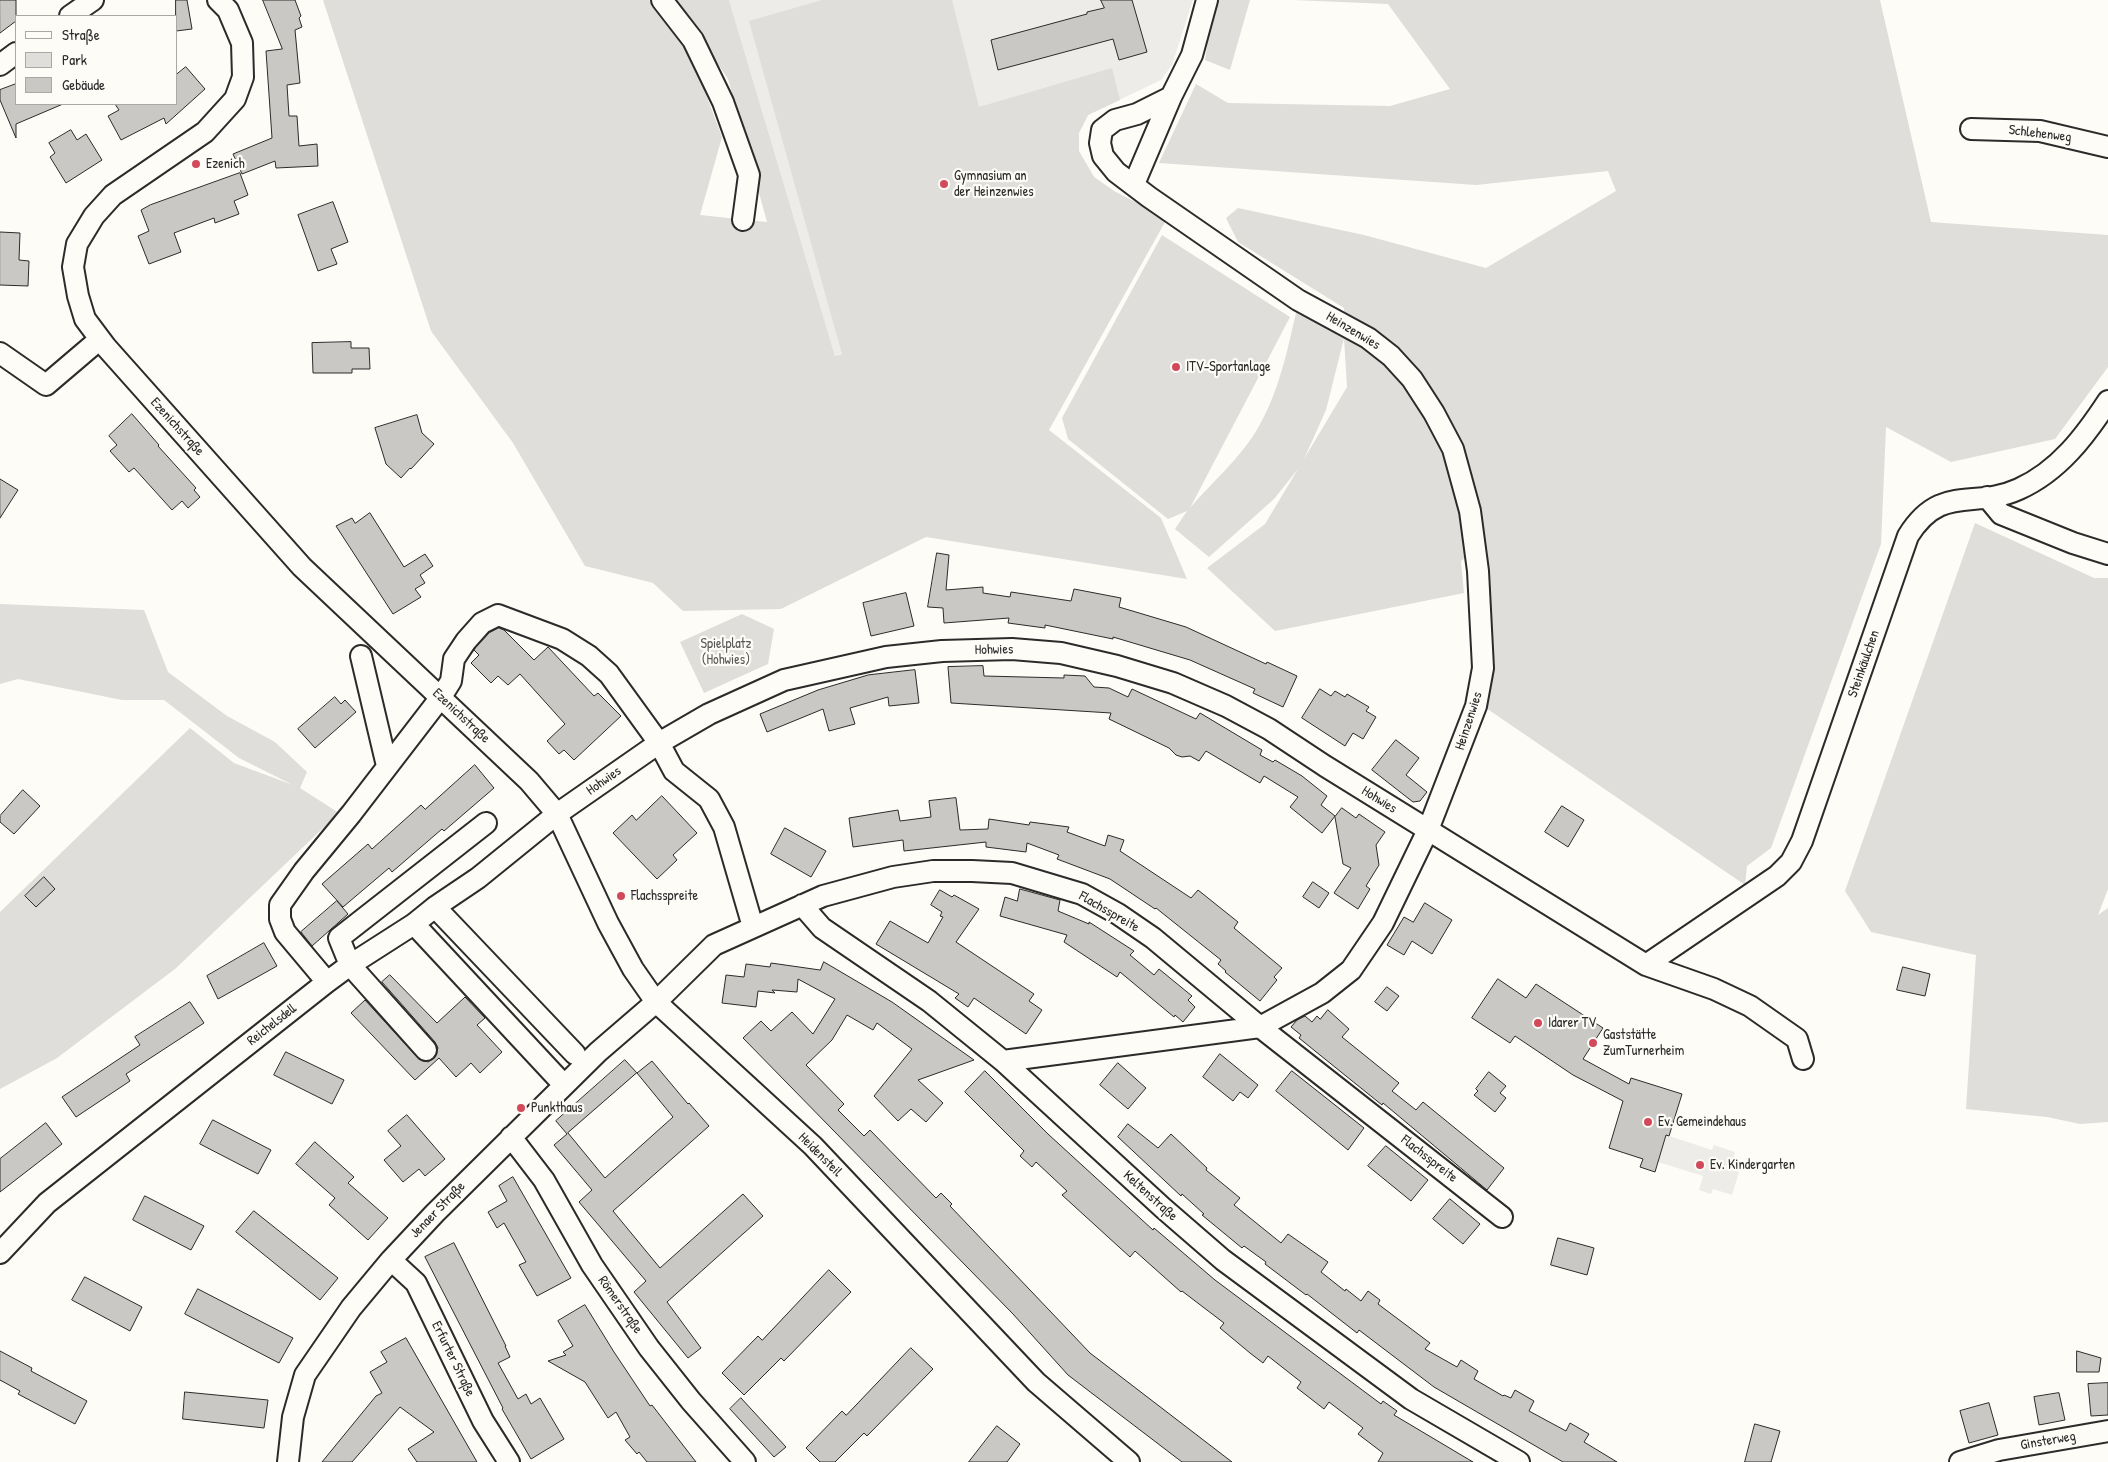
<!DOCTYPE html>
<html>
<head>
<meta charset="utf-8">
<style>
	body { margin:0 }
	#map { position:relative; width:2108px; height:1462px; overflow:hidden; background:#fdfcf7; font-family:"Patrick Hand",sans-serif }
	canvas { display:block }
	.legend { position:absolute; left:15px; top:15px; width:162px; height:90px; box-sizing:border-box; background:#fdfcf7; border:1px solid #a9a8a5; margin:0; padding:6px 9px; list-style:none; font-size:15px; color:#2b2b2b }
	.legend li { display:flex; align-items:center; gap:10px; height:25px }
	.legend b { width:25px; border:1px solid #a9a8a5 }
</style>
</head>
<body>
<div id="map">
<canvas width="2108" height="1462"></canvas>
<ul class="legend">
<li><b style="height:6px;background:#fdfcf7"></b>Straße</li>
<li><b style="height:14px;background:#dfdeda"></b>Park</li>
<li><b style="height:14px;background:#c9c8c4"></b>Gebäude</li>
</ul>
</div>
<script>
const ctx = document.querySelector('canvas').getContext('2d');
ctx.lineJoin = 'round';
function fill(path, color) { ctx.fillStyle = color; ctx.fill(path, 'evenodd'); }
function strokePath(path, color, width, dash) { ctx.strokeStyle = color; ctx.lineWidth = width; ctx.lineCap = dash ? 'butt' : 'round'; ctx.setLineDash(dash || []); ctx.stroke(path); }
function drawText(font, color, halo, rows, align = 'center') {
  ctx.font = font + ' "Patrick Hand",sans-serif'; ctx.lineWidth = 4.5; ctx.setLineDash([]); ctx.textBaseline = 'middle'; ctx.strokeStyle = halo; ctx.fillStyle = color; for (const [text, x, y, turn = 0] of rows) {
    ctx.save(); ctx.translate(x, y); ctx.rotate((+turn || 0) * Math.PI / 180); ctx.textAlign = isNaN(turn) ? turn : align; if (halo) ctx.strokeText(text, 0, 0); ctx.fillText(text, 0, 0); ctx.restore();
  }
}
const built = new Path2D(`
	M729,0H1193L1172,65L1161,80L1088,115L1079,133V151L1094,177L1114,191L1141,205L1025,289L835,356Z
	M1666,1135L1712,1150L1714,1145L1735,1152L1730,1169L1739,1172L1732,1195L1713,1189L1711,1194L1699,1190L1703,1176L1658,1162Z`);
const green = new Path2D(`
	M323,0H649L690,52L722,137L700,215L767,222L728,79L675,0H729L835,356L842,354L749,21L822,0H952L979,107L1112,68L1120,100L1088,115L1079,133V151L1094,177L1114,191L1141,205L1165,222L1049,430L1161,518L1187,579L926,537L781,609L683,611L653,583L585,566L513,443L431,331Z
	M1214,0H1250L1230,70L1205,60Z
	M1294,0H1880L1931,222L2108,235V367L2055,439L1951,462L1886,427L1881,544L1771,848L1747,866L1745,885L1486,708L1490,673L1485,544L1461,561L1464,593L1275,631L1207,568L1265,524L1298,469L1274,499L1209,557L1175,529L1187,511L1168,519L1068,439L1062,418L1162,235L1290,317L1190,508C1213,481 1242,457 1259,426C1279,391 1287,352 1296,313L1345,335L1344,308L1238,242L1226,218L1238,208L1364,235L1486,268L1616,191L1608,171L1476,185L1159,163L1196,84L1228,103L1390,106L1450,89L1388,4ZM1344,338L1347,387L1304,459L1326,410Z
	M1975,523L2094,578H2108V889L2098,915L2108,908V1122L2080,1124L2047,1117L1966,1109L1976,955L1871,932L1845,891Z
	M0,604L144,610L168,672L227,716L275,742L307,772L300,788L339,813L175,969L57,1058L0,1089V912L190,728L234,763L293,785L239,758L164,700H122L18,679L0,684Z
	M742,614L774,629L768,664L704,693L680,642Z`);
const building = new Path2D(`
	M0,0H16V21L0,33Z
	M176,0H187L192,29L176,31Z
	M263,0H295L301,16L299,18L302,27L295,30L300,83L287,85L289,116H297L299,146L317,144L318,166L276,168L275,161L242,174L233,154L272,138L266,51L282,49Z
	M1101,0H1132L1147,52L1119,60L1113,39L998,70L991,40L1087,14V12L1104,8Z
	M186,67L205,89L166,124L164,118L121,140L108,116L119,110L115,104H176V75Z
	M16,84V104H63L16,124V138L0,100V90Z
	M71,130L77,140L86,134L102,160L66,183L50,157L55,153L49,143Z
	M240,173L248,195L234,201L239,214L215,223L214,218L174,233L181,252L149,264L138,236L149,231L141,210L150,205Z
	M333,202L348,242L331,249L337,264L318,271L298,215Z
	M0,232L20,233L19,260L29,261L28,286L0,285Z
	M351,342V348H369L370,369H352V373H313L312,343Z
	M132,414L159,445L158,446L196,488L194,490L200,497L188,508L182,501L172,510L134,468L129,472L110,451L117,445L109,436Z
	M417,415L422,433L434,444L411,469L410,468L401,478L386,464L375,428Z
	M0,479L18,490L0,518Z
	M370,513L404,567L425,554L433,566L420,575L425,583L415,589L421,597L393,614L336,526L352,518L355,523Z
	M937,553L949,555L946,590L983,587V593L1010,597L1011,592L1071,601L1074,589L1121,598L1119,607L1186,627L1266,664L1267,662L1297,676L1283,707L1253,693L1255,689L1190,660L1113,637V639L1045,625V628L1008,623L1009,618L944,623L943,608L928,607Z
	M906,593L914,626L871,636L863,603Z
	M499,628L504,630L534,660L548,647L594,696L598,693L621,716L574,760L564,750L559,754L547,741L565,724L520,674L508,685L498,676L491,683L471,663L479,655L474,650L475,648L489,633Z
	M983,666L984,676L1064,678V675L1085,676L1094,687L1109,688L1128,697L1132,689L1196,719L1200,713L1262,750L1260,755L1273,762L1275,760L1302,776L1327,796L1321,805L1335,816L1322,833L1290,807L1298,797L1264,776L1260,783L1206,751L1199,761L1190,756L1182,757L1176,755L1169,748L1109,719L1111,713L951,703L948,667Z
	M915,670L919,703L889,706L888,697L850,708L855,724L829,731L823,709L767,732L760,714L818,690L868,675Z
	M1320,689L1331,696L1335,691L1345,697L1347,694L1369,707L1366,711L1376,717L1363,739L1353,733L1345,746L1302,718Z
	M335,697L341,704L345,700L356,712L315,748L298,729Z
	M1396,740L1419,758L1406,775L1427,792L1420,801L1413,802L1372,770Z
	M475,765L494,788L444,831L442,829L392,872L389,868L343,907L322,884L368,844L372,849L421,805L425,809Z
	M23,790L40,806L14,834L0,822V816Z
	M662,796L697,833L673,855L677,860L657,879L613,833L632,815L636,820Z
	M956,798L960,830L988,829L989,819L1029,825L1030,822L1069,827L1067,832L1105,846L1108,835L1124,840L1120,851L1191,898L1198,890L1238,922L1234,928L1282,968L1274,977L1277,980L1260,1001L1225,972L1226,971L1218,964L1221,960L1156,908L1155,909L1110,879L1057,859L1059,855L1027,843L1026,852L986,847V842L904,851L903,840L853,847L849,818L898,810L900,821L931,817L929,801Z
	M1562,806L1584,820L1568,847L1545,832Z
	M1342,808L1356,818L1359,814L1385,832L1376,845L1379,865L1366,886L1370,889L1358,909L1334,893L1351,868L1343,864L1335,817Z
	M785,828L826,851L811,877L771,854Z
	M44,877L55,889L36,907L25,896Z
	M1313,882L1329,893L1319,908L1303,897Z
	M1020,889L1060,900L1058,911L1089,924V922L1134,951L1130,955L1154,975L1159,969L1192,996L1188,1000L1195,1007L1183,1022L1175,1015L1174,1017L1120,972L1117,977L1064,942L1067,935L1000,916L1005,897L1017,901Z
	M940,890L952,897L954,895L979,909L956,942L1034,994L1029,1001L1042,1010L1026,1034L974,998L968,1007L955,998L959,994L876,944L890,921L928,943L943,917L940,916L942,912L931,905Z
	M337,901L348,914L312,946L301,932Z
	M1425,903L1452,920L1432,954L1412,941L1404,955L1387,945L1404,917L1413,922Z
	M264,943L277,966L218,999L207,976Z
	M824,962L892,1002L974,1060L918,1080L943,1103L926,1122L911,1109L898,1121L874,1096L912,1049L877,1023L873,1030L847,1015L832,1040L806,1065L844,1104L838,1110L864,1136L870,1130L936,1198L941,1193L952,1204L950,1206L1090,1353L1232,1462H1182L1068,1375L1013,1314L743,1038L761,1021L771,1031L792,1012L813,1034L835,999L798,979L797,992L772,990L775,993L758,991L756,1007L722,1003L726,975L744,977L746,964L770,967L771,963L820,970Z
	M1903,967L1930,974L1925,996L1897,990Z
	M390,975L437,1023L465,997L485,1018L477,1025L502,1052L480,1073L471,1063L456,1077L439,1058L415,1080L351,1013L365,1000L418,1058L428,1062L434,1058L438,1048L435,1042L382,982Z
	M1498,979L1526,998L1536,984L1603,1028L1583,1059L1629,1084L1631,1078L1682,1094L1669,1136L1666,1135L1655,1172L1640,1167L1643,1159L1609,1148L1623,1101L1573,1075L1515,1036L1510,1043L1472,1018Z
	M1387,987L1399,996L1387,1011L1375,1002Z
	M190,1002L204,1023L126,1074L130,1081L76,1117L62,1097L140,1045L135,1037Z
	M1328,1010L1349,1029L1342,1037L1399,1083L1392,1091L1416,1110L1423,1102L1504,1168L1487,1190L1383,1103L1382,1105L1315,1051L1299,1038L1301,1035L1291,1027L1297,1020L1305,1016L1312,1022L1317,1016L1320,1019Z
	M286,1052L344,1080L332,1104L274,1075Z
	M1220,1054L1258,1085L1248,1098L1240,1092L1233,1101L1203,1077Z
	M625,1060L637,1073L652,1061L688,1104L689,1103L709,1126L613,1211L660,1268L743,1194L763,1216L667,1302L701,1348L688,1358L634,1292L646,1281L579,1202L592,1190L554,1145L567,1134L556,1121ZM637,1073L673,1117L605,1178L568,1133Z
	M1118,1063L1146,1088L1128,1109L1100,1085Z
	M985,1071L1048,1134L1153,1230L1154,1228L1215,1280L1381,1404L1383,1401L1397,1411L1394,1415L1473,1462H1378L1383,1453L1358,1434L1363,1428L1329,1402L1324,1409L1297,1388L1301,1382L1268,1356L1263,1363L1250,1353L1220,1328L1224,1323L1182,1291L1181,1292L1135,1251L1130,1257L1062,1195L1067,1191L1036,1162L1032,1167L1020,1156L1024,1151L965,1092Z
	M1292,1071L1364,1128L1348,1150L1276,1091Z
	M1489,1072L1506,1086L1500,1093L1506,1098L1495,1112L1474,1095L1478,1091L1476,1089Z
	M407,1115L445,1159L425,1176L419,1169L403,1182L384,1160L401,1146L388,1131Z
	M213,1120L271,1150L258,1174L200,1144Z
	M46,1123L62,1144L0,1192V1159Z
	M1128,1124L1158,1148L1171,1134L1207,1168L1206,1170L1240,1198L1234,1205L1281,1243L1288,1234L1328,1262L1321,1272L1345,1291L1346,1289L1361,1301L1368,1291L1380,1300L1378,1304L1430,1343L1425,1349L1457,1367L1461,1360L1478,1371L1474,1379L1503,1396L1504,1395L1511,1398L1515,1390L1534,1401L1529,1411L1566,1431L1570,1423L1589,1434L1584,1442L1617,1462H1563L1434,1387L1359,1330L1357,1333L1307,1294L1306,1295L1265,1264L1266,1262L1244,1246L1242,1248L1202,1215L1204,1214L1182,1194L1181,1196L1118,1137Z
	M315,1142L354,1177L348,1183L388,1218L368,1240L329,1205L335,1198L296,1164Z
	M1386,1146L1428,1180L1411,1201L1368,1166Z
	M513,1177L571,1278L537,1296L519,1265L526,1262L504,1223L497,1228L488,1212L507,1201L499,1186Z
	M145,1196L204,1226L191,1250L133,1220Z
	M1450,1199L1480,1224L1463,1244L1433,1219Z
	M254,1211L338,1278L320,1300L236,1232Z
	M1558,1238L1594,1248L1587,1275L1551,1265Z
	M454,1243L506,1346H505L510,1357L498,1363L518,1399L526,1394L531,1404L540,1398L564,1439L531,1459L502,1409L503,1408L425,1257Z
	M829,1270L851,1292L784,1361L781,1358L744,1395L722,1373L758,1336L762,1340Z
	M85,1277L142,1307L130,1331L72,1300Z
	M198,1289L293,1338L279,1363L185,1314Z
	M585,1305L614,1352L650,1406L652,1405L696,1462H647L639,1452L637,1454L625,1440L630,1437L616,1412L608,1418L585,1382L548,1361L566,1355L563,1352L573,1346L558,1321Z
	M406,1338L477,1462H417L408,1449L434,1432L400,1407L352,1462H322L376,1396L382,1393L370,1372L387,1362L381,1352Z
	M911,1348L933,1369L867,1436L864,1433L835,1462H820L806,1448L842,1411L846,1415Z
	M0,1351L32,1368L31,1371L87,1401L75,1424L18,1394L20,1391L0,1380Z
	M2077,1351L2101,1358L2099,1372H2077Z
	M2108,1383V1415L2091,1416L2088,1384Z
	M185,1392L268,1400L264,1428L183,1419Z
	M2059,1393L2065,1420L2039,1425L2034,1397Z
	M741,1398L786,1447L774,1457L730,1409Z
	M1989,1403L1998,1435L1969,1443L1960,1411Z
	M1755,1424L1780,1431L1771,1462H1745Z
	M997,1426L1020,1444L1007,1462H969Z`);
const minor = new Path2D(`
	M218,0L228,10L242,43L243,77L235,99L205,132L113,195L94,216L77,244L73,267L78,296L85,319L106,347L302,567L529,781L557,814L608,923L633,969L656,1002L813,1146L1036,1382L1129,1462
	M662,0L693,40L723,102L749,175L743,220
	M70,16L93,0
	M0,65L16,53
	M1971,129L2040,131L2108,147
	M1134,184L1171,97L1192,55L1207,0
	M0,353L46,385L100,339
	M1987,497L2001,514L2073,543L2108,554
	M361,656L387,766
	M802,905L822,928L929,1001L1003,1061L1163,1208L1223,1260L1411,1399L1519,1462
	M435,907L575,1054
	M414,924L564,1085
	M1646,965L1777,876L1791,862L1802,841L1908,536C1941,483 1973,510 2019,489C2059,471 2085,436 2108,401
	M327,982L285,932L280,919V905L304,871L351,814L441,697L451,681L454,659L466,641L482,623L498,615L562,639L589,656L609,674L659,743L674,771L709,799L724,827L753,927
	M426,1050L350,965L339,938L486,823
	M1003,1061L1260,1027L1322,993L1351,970L1383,923L1428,830L1476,706L1483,668L1478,571L1470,511L1453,449L1434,413L1412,379L1391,356L1368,338L1298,300L1149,197L1116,172L1103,156L1100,143L1102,130L1115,120L1137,114L1171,97
	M511,1137L544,1180L592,1265L649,1348L691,1401L745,1462
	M0,1253L47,1203L327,982L350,965L414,924L435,907L478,878L557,814L659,743L709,714L784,680L886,657L942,651L1012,649L1061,653L1117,666L1173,683L1226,706L1269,729L1325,766L1646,965L1714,989L1750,1006L1797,1039L1803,1059
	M391,1260L416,1283L483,1421L509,1462
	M288,1462L293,1417L305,1375L351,1308L391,1260L435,1213L598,1052L656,1002L714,945L823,896L893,877L933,871H972L1012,873L1082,894L1118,914L1153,938L1260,1027L1502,1217
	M1960,1462L1999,1450L2108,1431`);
const markers = [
	[196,164,5,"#d1495b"],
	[944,184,5,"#d1495b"],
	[1176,367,5,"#d1495b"],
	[621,896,5,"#d1495b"],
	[1538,1023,5,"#d1495b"],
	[1593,1043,5,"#d1495b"],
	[521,1108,5,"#d1495b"],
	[1648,1122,5,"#d1495b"],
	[1700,1165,5,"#d1495b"]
];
const streetNames = [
	["Schlehenweg",2040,134,7],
	["Heinzenwies",1353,331,31],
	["Ezenichstraße",177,427,48],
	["Hohwies",994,650,-1],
	["Steinkäulchen",1864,664,-71],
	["Ezenichstraße",461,716,43],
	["Heinzenwies",1469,721,-72],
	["Hohwies",604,781,-35],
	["Hohwies",1379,800,32],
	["Flachsspreite",1109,912,30],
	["Reichelsdell",272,1025,-38],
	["Heidensteil",820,1155,45],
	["Flachsspreite",1429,1159,38],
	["Keltenstraße",1150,1196,42],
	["Jenaer Straße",438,1210,-46],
	["Römerstraße",620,1305,55],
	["Erfurter Straße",453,1359,64],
	["Ginsterweg",2048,1441,-10]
];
const poiNames = [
	["Ezenich",206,164],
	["Gymnasium an",954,176],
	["der Heinzenwies",954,192],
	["ITV-Sportanlage",1186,367],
	["Flachsspreite",631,896],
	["Idarer TV",1548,1023],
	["Gaststätte",1603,1035],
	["ZumTurnerheim",1603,1051],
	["Punkthaus",531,1108],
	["Ev. Gemeindehaus",1658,1122],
	["Ev. Kindergarten",1710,1165]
];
const parkNames = [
	["Spielplatz",726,644],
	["(Hohwies)",726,660]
];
fill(built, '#edece8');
fill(green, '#dfdeda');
fill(building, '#c9c8c4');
strokePath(building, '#2b2b2b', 1);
strokePath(minor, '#2b2b2b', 24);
strokePath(minor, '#fdfcf7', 20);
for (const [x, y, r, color] of markers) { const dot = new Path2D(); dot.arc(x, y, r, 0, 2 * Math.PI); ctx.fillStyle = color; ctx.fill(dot); strokePath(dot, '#fdfcf7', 2); }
drawText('14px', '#2b2b2b', '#fdfcf7', streetNames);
drawText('14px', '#2b2b2b', '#fdfcf7', poiNames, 'left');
drawText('14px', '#585857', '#fdfcf7', parkNames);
</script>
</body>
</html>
